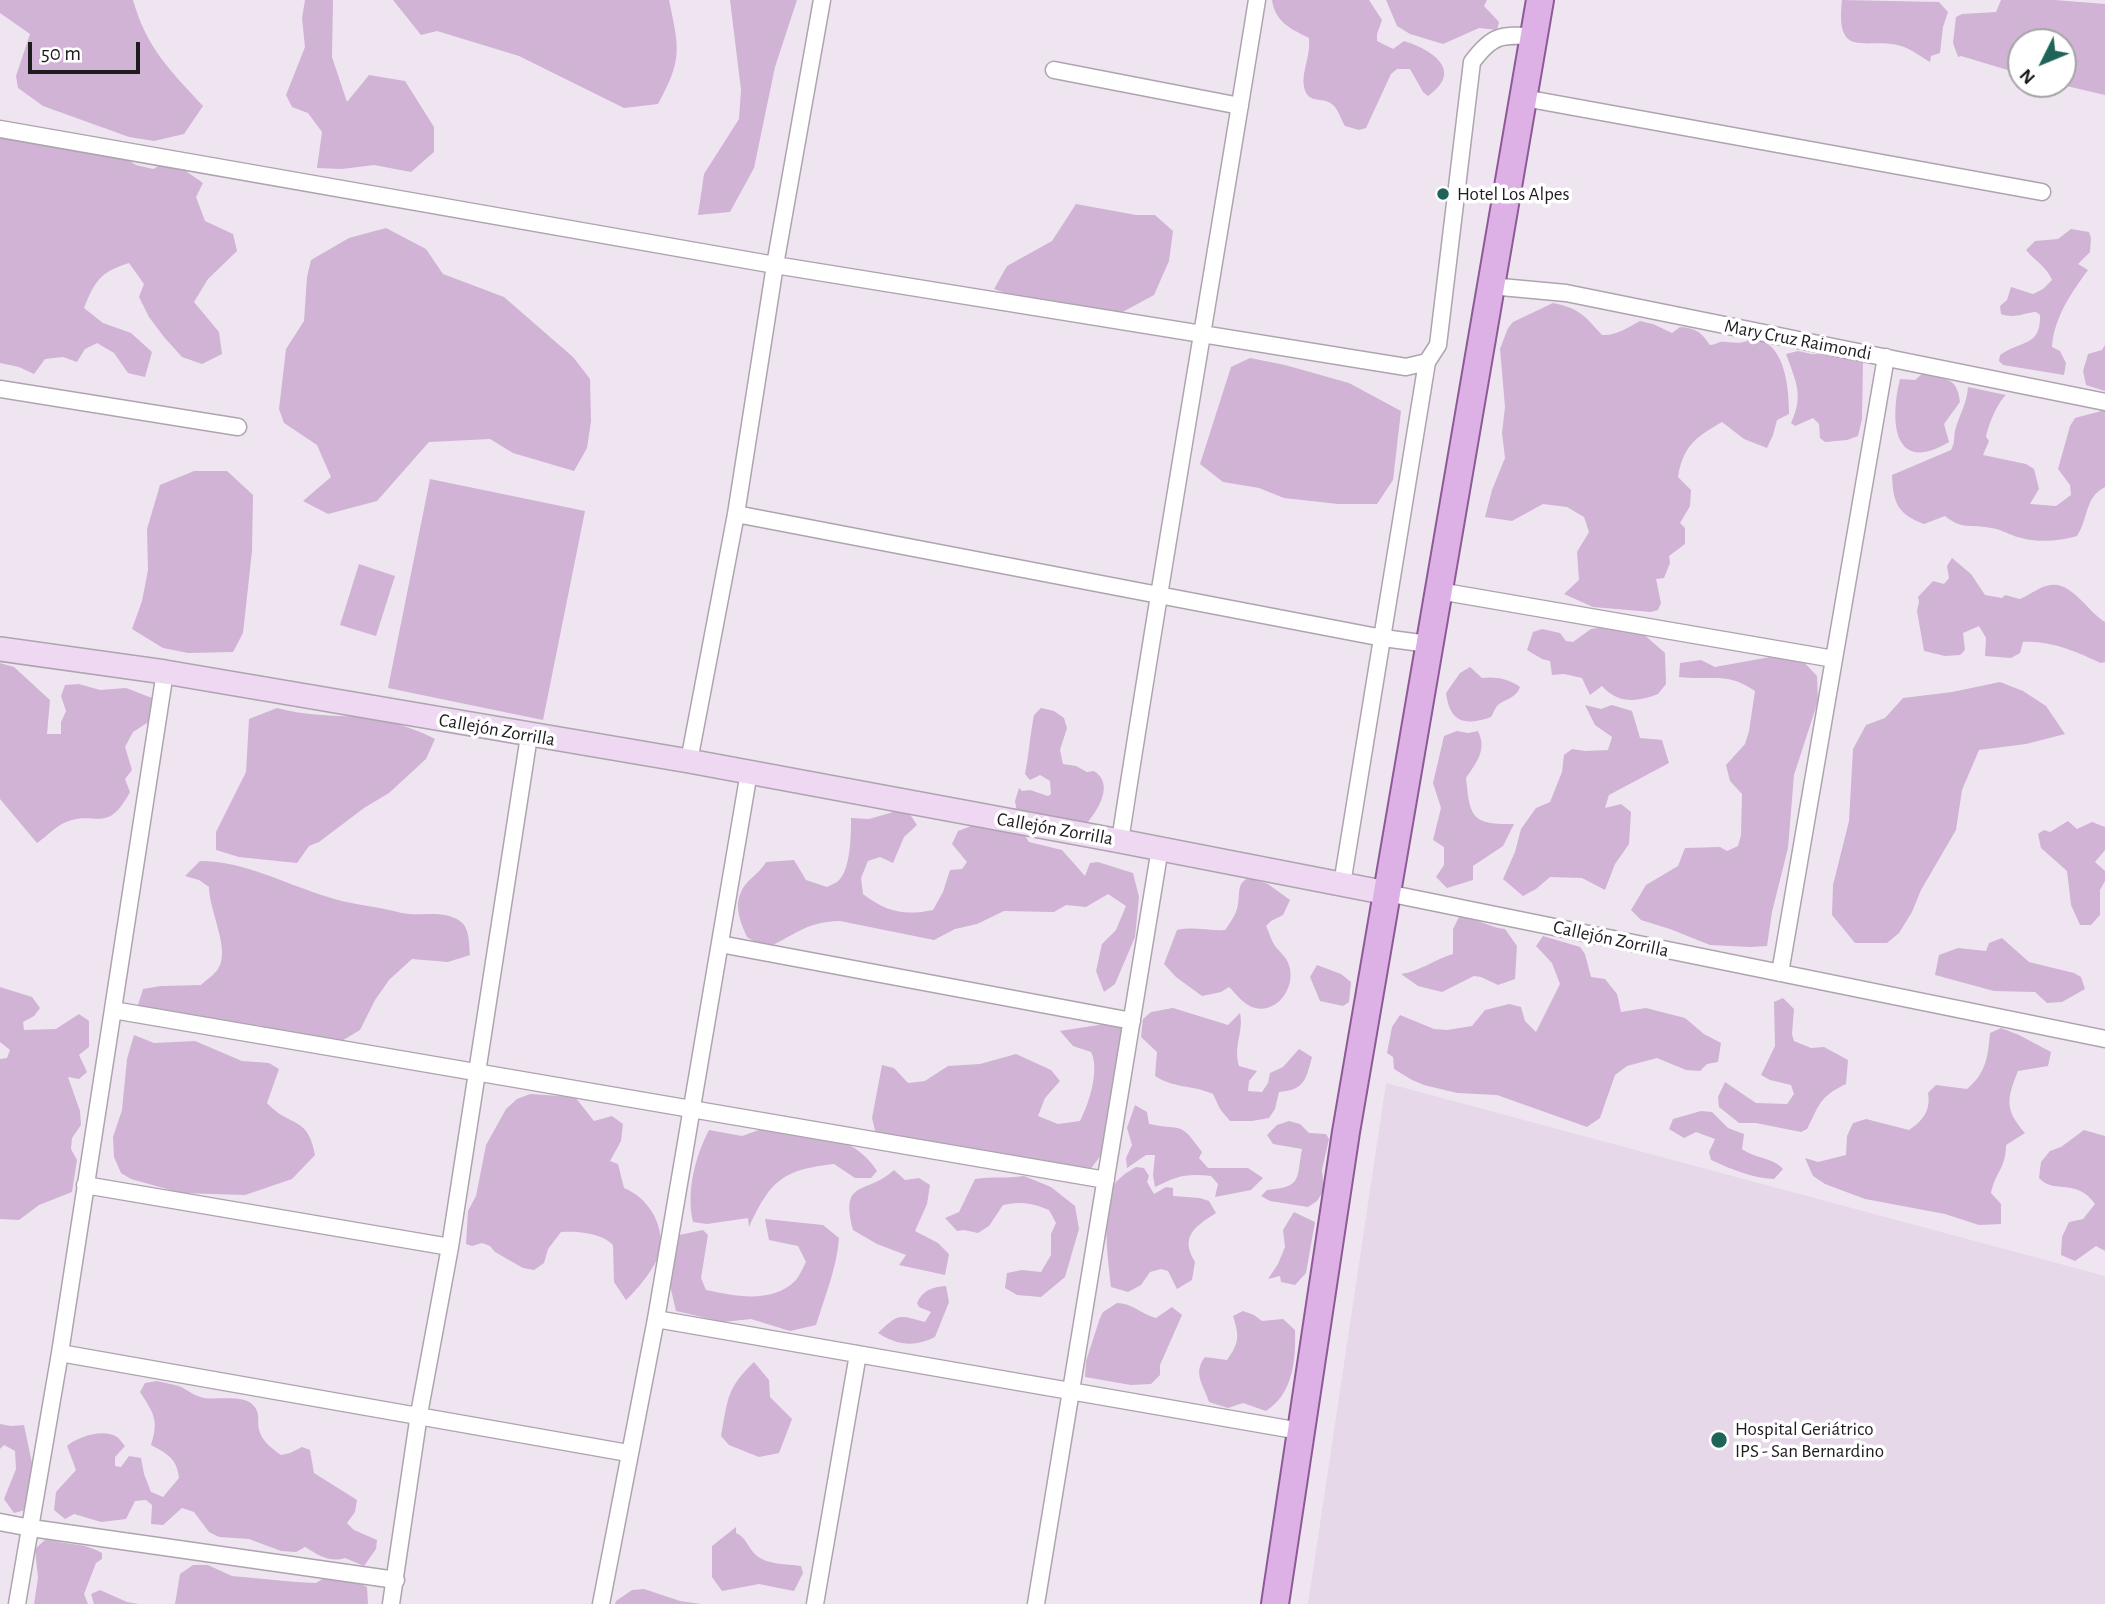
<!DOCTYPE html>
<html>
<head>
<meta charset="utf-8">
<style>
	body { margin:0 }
	#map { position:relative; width:2105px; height:1604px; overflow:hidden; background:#efe5f1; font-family:"Alegreya Sans",sans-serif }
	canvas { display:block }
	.north { position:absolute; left:2007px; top:28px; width:70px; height:70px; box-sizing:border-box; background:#fff; border:2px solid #a5a4a5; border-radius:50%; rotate:227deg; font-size:19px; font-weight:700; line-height:28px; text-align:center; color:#1f1b1f }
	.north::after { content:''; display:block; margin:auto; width:24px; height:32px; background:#1e6458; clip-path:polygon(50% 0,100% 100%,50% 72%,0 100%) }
	.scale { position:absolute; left:28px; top:42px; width:112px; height:32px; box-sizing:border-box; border:4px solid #1f1b1f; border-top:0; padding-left:9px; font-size:21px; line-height:24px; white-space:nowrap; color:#1f1b1f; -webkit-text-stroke:5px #fff; paint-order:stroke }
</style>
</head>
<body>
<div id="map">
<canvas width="2105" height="1604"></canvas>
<div class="north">N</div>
<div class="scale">50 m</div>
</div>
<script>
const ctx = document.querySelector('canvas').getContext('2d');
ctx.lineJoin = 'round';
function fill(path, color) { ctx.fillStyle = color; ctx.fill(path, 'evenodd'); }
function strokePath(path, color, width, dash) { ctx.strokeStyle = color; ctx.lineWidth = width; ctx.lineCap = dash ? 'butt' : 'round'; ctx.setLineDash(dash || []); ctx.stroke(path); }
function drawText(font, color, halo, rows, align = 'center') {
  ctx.font = font + ' "Alegreya Sans",sans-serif'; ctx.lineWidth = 7; ctx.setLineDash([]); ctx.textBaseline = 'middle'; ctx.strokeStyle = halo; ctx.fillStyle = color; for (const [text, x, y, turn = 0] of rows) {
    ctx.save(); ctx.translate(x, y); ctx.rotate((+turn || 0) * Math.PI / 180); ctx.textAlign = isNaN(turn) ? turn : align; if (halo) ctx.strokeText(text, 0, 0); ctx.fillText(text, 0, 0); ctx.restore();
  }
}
const built = new Path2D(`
	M1386,1083L2105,1276V1604H1308Z`);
const green = new Path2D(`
	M0,0H133C147,49 170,70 203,106L184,134L154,141L129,137L43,106L18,88L16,76L30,34L0,13Z
	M305,0H333L332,57L347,102L369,75L405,81L434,127V152L411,172L374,165L342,169L317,168L322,132L308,113L292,107L286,95L305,47L302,18Z
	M393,0H669C679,48 683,59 658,104L624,108L519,56L437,31L421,35Z
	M730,0H797L775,67L754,168L730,212L698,215L704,174L739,119L741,90Z
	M1272,0H1369L1382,20L1377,34V41L1393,49L1404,41C1433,50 1464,71 1428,96L1423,92L1410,69H1397L1391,74L1366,128L1359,130L1345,126C1341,120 1339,111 1334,106C1324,95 1308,106 1304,87C1301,72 1311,56 1309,38C1291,29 1275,22 1272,0Z
	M1386,0H1487L1484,6L1499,22L1497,30L1479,28L1443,44L1410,34L1397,26Z
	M1842,0L1939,2L1948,12L1943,27L1940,53L1931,56L1930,62C1921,57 1911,49 1901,46C1866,36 1835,62 1842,0Z
	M2001,0H2055L2105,4V95L2058,84H2063V42H2021V74L1961,56L1958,57L1953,43L1956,17L1962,14L1996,12Z
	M27,135L70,149L87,146L115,152L136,165L153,169L170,160L203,183L196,197L205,221L233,234L237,251L208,279L194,302L219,332L222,354L202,364L182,357L164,337L149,317L139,297L144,284L129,263C100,272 95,281 84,308L103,323L131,333L152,352L145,377L128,373L114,353L97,343L85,349L77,362L63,357L45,359L34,374L19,367L0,363V138Z
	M1076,204L1136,215H1155L1173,231L1169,261L1154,295L1117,315H1068L994,289L1007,266L1052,241Z
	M386,228L426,249L443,274L504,297L573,357L590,379L591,421L587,448L574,471L513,453L490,439L429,442L377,501L328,514L303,501L331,477L317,445L284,423L279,409L286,349L304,321L307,277L311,260L349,238Z
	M2071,229L2089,232L2091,238L2090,252L2078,264L2088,270C2071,293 2054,318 2052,347L2060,351L2066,363L2064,375L2003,365L1999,361L2000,355C2021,340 2041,347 2040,315L2036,312C2023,313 2015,319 2001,314L2000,306L2007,300L2011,287L2033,294L2043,289L2052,280C2047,267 2035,261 2026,250L2035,241L2058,239Z
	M1553,303C1579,308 1585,316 1602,335C1616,336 1627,328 1640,321L1653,324L1672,333L1680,327C1696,328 1701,332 1710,345C1713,345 1717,343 1720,342C1729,341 1737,345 1747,341C1753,339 1751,338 1757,339C1786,345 1789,391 1789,414L1777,420L1773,435L1767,448L1744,439L1722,422C1696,437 1683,446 1678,477L1691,490L1690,506L1680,523L1685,528V544L1669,556L1670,563L1664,578L1656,579L1661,603L1658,610L1651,612L1593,607L1564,594L1579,580L1577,552L1589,532L1584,517L1567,507L1543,504L1512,521L1485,517L1492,490L1505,458L1502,433L1505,407L1500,349L1508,328L1513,322Z
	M2105,345V391L2086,385L2083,371L2088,354L2102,350Z
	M1798,351L1812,354H1855L1863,361L1862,419L1858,436L1847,440L1825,442L1820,438L1819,424L1813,418L1795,426L1791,423C1804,395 1796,382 1786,354Z
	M1250,358L1285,365L1349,383L1401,411L1393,480L1377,504H1338L1284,498L1259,488L1223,482L1200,464L1231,367Z
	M1922,374C1944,380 1957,375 1960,402L1944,424L1949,442C1892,476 1890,419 1900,379L1915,380Z
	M1968,387L2006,395C1997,403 1988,426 1986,437L1989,441L1983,455L2026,464L2034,469L2039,489L2030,504L2056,506L2071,495L2070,485L2058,469L2070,426L2075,418L2105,410V487C2084,498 2089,518 2077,536C2057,542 2031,543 2012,535C2004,532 1999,529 1991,528C1971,524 1962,530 1945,516L1924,524C1897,514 1893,502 1892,475L1951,450C1956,441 1953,435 1956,427C1961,412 1967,402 1968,387Z
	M194,471H227L253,495L252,551L243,633L233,652L188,653L163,648L132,629L142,601L148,570L147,529L160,485Z
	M430,479L585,511L543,720L388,688Z
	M1952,558L1971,574L1985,595L2002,598L2005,595L2020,599C2030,595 2040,586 2051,585C2072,582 2088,612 2105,622V662L2101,663C2076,652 2051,640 2023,642L2020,653L2011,658L1985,656L1986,638L1979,626L1963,633L1965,650L1960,655L1945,656L1924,651L1917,611L1919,602L1918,597L1933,581L1944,584L1949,578L1947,566Z
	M359,564L395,576L376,636L340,625Z
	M1621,624L1641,632L1665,653L1666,684L1658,694C1637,702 1618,704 1602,686L1590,695L1582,678L1564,674L1552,675L1550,661L1542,659L1527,650L1533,632L1542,629L1560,633L1566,641L1573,642L1591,629Z
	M1770,657L1802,660L1817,676L1818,701L1794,775L1788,848L1772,912L1767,946L1750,947L1710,945L1670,929L1641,920L1631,910L1646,885L1678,866L1685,848L1720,847L1727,851L1738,846L1741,835L1742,794L1730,781L1726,765L1745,744L1749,731L1755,691C1727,671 1711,681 1679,677L1680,663L1701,660L1715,667Z
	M0,663L14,667L50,700L47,734H61V722L66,711L61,696L65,685L79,684L100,690L126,688L152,698L150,721L133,732L125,747L132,770L125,779L130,792C106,837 95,808 64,823C55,827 46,837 37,843L0,799Z
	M1470,667L1482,678C1495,676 1510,679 1520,687C1515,700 1505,698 1497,706C1494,710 1493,714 1491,717C1465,726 1450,723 1446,693L1460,673Z
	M2000,682L2023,691L2046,706L2065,734L2026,744L1979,750L1962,790L1956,830L1921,890L1912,912L1899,933L1887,943H1855L1832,915L1833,885L1849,821L1853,749L1866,725L1885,718L1903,698L1952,692Z
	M1585,705L1601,709L1612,705L1632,711L1640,738L1662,740L1669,763L1609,795L1605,808L1621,804L1631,812L1629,844L1615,864L1605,890L1582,878L1550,877L1536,889L1523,896L1503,879L1515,852L1521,829L1536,808L1550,802L1562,772L1564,755L1572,749L1585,751L1608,750L1612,737L1595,725Z
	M277,708C306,716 331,715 360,717C384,719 415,728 435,739L426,759L389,793L364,808L319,842L309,846L297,863L239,857L216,850V832L246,772L249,719Z
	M1041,708L1054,711L1064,718L1067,728L1060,750L1063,764L1076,766L1087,772L1094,771C1114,784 1099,808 1088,822L1083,824L1018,817L1015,801L1019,788L1022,791L1030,790L1048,796L1051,794L1050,781L1040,775L1030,780L1025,774C1029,754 1030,735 1034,715Z
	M1457,731L1468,733L1478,731C1487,750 1477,762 1466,778C1470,817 1471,825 1514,824L1503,846L1473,866V880L1447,888L1436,877L1444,865V847L1433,840L1441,808L1433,783L1444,736Z
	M897,811L909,813L917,825L904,837L893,863L880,857L868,861L861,878L863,894C886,912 905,916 933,910L943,892L950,870L962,869L967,862L952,844L958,831L971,826L1020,828L1029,842L1062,850L1085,876L1090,863L1098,862L1133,873L1139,897L1135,937L1115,984L1104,992L1096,971L1102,944L1116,930L1126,906L1108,894L1086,907L1066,905L1054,912L1004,911L977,924L955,929L934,940L840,921C803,922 796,936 765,948L747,937C740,921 733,905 743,888C749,878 760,873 766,862L794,860L806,880L827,887C830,885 834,884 837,882C851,872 851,834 851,818L869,819Z
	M2068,821L2077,829L2092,822L2105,827V850L2095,862L2105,871V881L2100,890V915L2091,925H2080L2071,905L2067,871L2041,848L2038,834L2044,830L2050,832Z
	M200,861C245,861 285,884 328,897C352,905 377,906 402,913C420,917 443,909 460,921C470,928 469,944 470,955L448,962L412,959L389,980L375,1000L360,1030L340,1042L282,1034L258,1025L235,1031L144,1013L138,1005L143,989L161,986L201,985C206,980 214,975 218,969C231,950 209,911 209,887L199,880L185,876Z
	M1249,878L1268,884L1290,900L1283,915L1271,921L1266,926C1269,932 1271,940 1275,946C1282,955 1288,958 1290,969C1294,989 1277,1013 1255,1008C1245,1006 1236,994 1229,987L1221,992L1202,996L1176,977L1164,964L1177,930C1194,926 1208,931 1225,930C1230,923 1235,916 1237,909C1241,897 1235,883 1249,878Z
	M1459,917C1478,918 1490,928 1505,929L1517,946L1515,979L1498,985L1481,977L1474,976L1442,992L1418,986L1401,974C1419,972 1435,959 1453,954V929Z
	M1543,936L1580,947L1585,954L1591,977L1605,979L1617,994L1621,1012L1646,1008L1685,1018L1704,1034L1721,1043L1718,1062L1707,1064L1700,1071L1686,1070L1657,1058L1627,1066L1615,1075L1600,1118L1587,1127L1497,1095L1457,1093L1424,1085L1412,1080L1394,1069L1393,1057L1387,1053L1392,1027L1400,1015L1434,1029L1447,1030L1472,1026L1485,1010L1509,1004L1521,1007L1525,1021L1536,1032L1560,984L1552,963L1536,946Z
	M2002,938L2029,962L2074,973L2081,977L2085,989L2062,1002L2047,1003L2035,992L1994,991L1935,975L1939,955L1958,948L1986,951L1989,943Z
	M1317,965L1341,974L1351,982L1349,1002L1343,1006L1320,1001L1310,977Z
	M0,987L32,997L40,1008L34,1016L23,1022L24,1030L56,1029L79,1014L89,1021V1047L79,1055L87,1072L79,1079L68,1077L80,1111L81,1125L72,1138L71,1149L77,1160L72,1192L39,1205L19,1220L0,1219V1059L7,1058L10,1050L0,1042Z
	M1783,998L1794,1009L1792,1034L1794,1041L1811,1048L1824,1047L1848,1060L1846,1084C1819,1097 1820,1104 1807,1129L1801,1132L1756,1123H1739L1719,1107L1718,1097L1725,1082L1756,1103L1787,1104L1794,1094L1791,1085L1770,1080L1761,1075L1775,1046L1774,1002Z
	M1173,1008L1228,1025L1240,1013C1244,1033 1233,1044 1239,1066L1257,1071L1249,1081L1248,1091L1262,1092L1268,1083L1270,1073L1283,1067L1299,1049L1312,1057C1306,1079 1305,1090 1279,1092L1275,1109L1269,1118L1252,1121H1230L1220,1109L1213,1094C1193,1085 1172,1088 1155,1076L1157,1052L1141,1037L1143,1019L1151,1012Z
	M1111,1023L1125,1025L1121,1121L1101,1155L1090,1170L1076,1177L1051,1180L1038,1174L877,1138L872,1118L882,1065L894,1068L908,1083L925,1081L948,1066L980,1064L1016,1054L1051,1070L1060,1081L1045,1098L1038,1116L1058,1124L1080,1121C1089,1104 1100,1069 1091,1052L1073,1046L1060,1031Z
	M2001,1028L2019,1035L2051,1052L2048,1066L2018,1071C2007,1099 2004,1109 2025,1133L2006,1145C2006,1168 1995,1173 1991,1193L2001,1204V1224L1979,1225L1945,1214L1865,1199L1825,1184L1813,1176L1805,1158L1818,1162L1846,1155L1847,1136L1853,1123L1866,1119L1909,1130C1923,1121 1931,1110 1928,1093L1936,1085L1967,1089C1986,1073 1988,1057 1990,1033Z
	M134,1035L154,1043L195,1041L242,1061L269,1063L279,1069L267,1103C290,1128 308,1115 315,1155L292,1179L245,1195L181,1193L131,1179L121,1173L114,1157L113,1137L122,1110L127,1059Z
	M530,1094L575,1097L594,1121L612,1116L623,1124L621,1141L610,1161L618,1164L624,1188C648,1198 664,1223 660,1250C658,1265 637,1290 626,1300L614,1282L613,1245C602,1233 576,1231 561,1232L548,1249L544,1263L534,1270L523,1268L495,1252L490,1246L482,1243L472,1246L466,1244L468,1211L476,1196L486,1145L506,1109L517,1099Z
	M1135,1105L1147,1112L1149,1124C1183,1131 1179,1120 1202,1152L1199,1158L1208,1168H1248L1263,1178L1251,1190L1215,1197L1218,1184L1211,1176C1186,1173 1177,1176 1155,1187L1153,1175L1155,1155H1146L1127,1168L1126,1158L1132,1145L1127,1128Z
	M1701,1111L1712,1112L1728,1128L1744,1134L1742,1149C1754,1158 1774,1158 1783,1169L1774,1179C1752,1178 1731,1169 1711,1160L1709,1152L1715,1139L1696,1132L1684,1138L1669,1129L1673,1119Z
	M1289,1121L1300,1124L1309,1133L1326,1134L1329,1139L1322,1170L1324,1190L1317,1201L1308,1207L1270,1201L1261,1196L1267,1190C1303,1187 1296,1179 1302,1149L1273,1144L1267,1135L1277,1125Z
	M770,1126C811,1134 853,1133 877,1171L871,1178H855L834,1164C782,1170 771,1180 749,1227L748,1218L707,1224L693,1222C686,1192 695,1157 709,1130L742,1136Z
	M2084,1130L2105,1136V1251L2096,1246L2075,1261L2061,1255L2062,1237L2069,1222L2083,1219L2095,1204C2076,1177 2055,1195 2039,1178L2041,1162L2050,1151L2061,1147Z
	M1136,1167L1144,1168L1149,1176L1147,1182L1154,1194L1166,1187L1173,1188V1196L1200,1198L1209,1201L1216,1213C1196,1226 1179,1236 1195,1262L1192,1280L1177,1289L1168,1271L1161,1269L1150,1272L1141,1285L1128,1292L1111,1287C1108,1260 1102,1214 1112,1189C1116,1179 1127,1172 1136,1167Z
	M894,1170L905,1180L919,1178L930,1185L927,1204L915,1231L938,1243L949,1254L945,1275L899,1265L906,1255L877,1244L853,1230C840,1178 865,1196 894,1170Z
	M1024,1176L1051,1187L1075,1206L1079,1229L1065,1277L1041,1297L1017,1295L1005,1288L1007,1273L1022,1270L1041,1272L1051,1255V1234L1056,1223L1049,1210C1032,1203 1021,1201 1003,1205L989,1226L978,1233L964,1230L957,1231L945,1218L959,1212L975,1179C991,1176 1007,1179 1024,1176Z
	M1294,1212L1315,1222L1306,1273L1295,1285L1281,1282L1280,1276L1268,1279L1278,1264L1285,1247L1283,1230Z
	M765,1219L823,1225L839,1238C837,1267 825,1296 816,1325L790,1331L751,1319L723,1322L676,1311L664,1260L679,1235L703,1230L708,1235L701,1278L706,1290C734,1296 772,1304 795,1281C800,1276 803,1267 806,1262L798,1246L769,1240Z
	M946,1286L949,1302L935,1337C915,1347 898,1346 878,1333C899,1313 898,1315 925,1322L931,1312L919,1307L917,1303C923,1290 932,1287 946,1286Z
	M1117,1303C1132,1303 1141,1314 1156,1318L1172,1307L1182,1315L1160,1365V1375L1151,1384L1131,1385L1085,1377L1086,1361L1100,1318L1103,1312Z
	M1243,1311L1254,1315L1262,1321L1283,1319L1295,1330C1296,1360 1293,1394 1266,1411L1243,1403L1228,1408L1209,1402C1204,1385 1192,1374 1205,1357L1227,1360C1240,1342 1239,1336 1233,1316Z
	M754,1362L769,1380L770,1397L792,1419L779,1453L759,1457L729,1445L721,1436C728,1399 726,1389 754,1362Z
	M157,1381C164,1383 172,1384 179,1386C188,1390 194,1396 204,1398C217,1400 242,1395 252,1404C261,1412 257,1420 259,1430C262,1441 272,1449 281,1455L290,1453L302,1447L310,1450L314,1473L357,1500L355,1512L347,1523L354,1530L377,1540L376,1549L364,1566L345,1558C330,1563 318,1555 305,1547L296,1552L281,1551L249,1539L219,1537L209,1532L194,1512L182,1508L163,1525L151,1524L152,1505L146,1500L135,1501L126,1519L101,1522L74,1514L65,1519L54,1510L56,1492L76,1470L67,1446C77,1437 104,1428 117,1437C118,1437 124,1445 125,1446L115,1457V1466L121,1467L129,1456L141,1458L144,1474L151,1492L163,1497L179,1478C177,1459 168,1454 151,1445C159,1420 154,1414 140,1392L145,1383Z
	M0,1424L11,1426L24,1425L33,1468L29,1509L14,1513L4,1499L16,1469L15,1451L4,1445L0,1449Z
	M736,1527V1533C746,1537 748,1548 756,1555C767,1565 787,1564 801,1566L803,1573L794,1591L759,1584L722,1591L712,1577V1546Z
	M46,1539C66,1545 83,1542 102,1553V1559L96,1563L84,1594L88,1604H34L38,1578L35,1549Z
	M193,1565H208L232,1576L296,1582L316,1583L324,1578L344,1576L367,1587L368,1604H175L180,1574Z
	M644,1589L680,1601L701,1604H615L616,1601L632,1590Z
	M100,1590L127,1602L139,1604H94L91,1594Z`);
const street = new Path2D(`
	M1054,70L1240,106
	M1524,98L2042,192
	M0,129L775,265L1406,367L1427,362L1438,345L1472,62C1493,34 1501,35 1534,36
	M1490,286L1566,293L2105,402
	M0,389L238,427
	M736,514L1383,638L1429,644
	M1439,591L1834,659
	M689,761L736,514L775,265L822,0
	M1120,841C1163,560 1212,280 1257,0
	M1342,884L1427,362
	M1387,893L2105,1039
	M720,944L1132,1021
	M1780,973L1886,357
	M113,1010L1106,1180
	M85,1185L450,1247
	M656,1319L1300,1431
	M60,1353L628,1453
	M0,1522L31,1528L396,1580
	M17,1604L60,1353L165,672
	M391,1604L419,1414L450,1247L529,736
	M601,1604L656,1319L749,772
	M815,1604L858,1354
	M1036,1604L1160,848`);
const secondary = new Path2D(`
	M0,649L165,672L689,761L1120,841L1387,893`);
const primary = new Path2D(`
	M1275,1604L1346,1132L1540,0`);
const markers = [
	[1443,194,7,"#1e6458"],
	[1719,1440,9,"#1e6458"]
];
const poiNames = [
	["Hotel Los Alpes",1457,194],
	["Hospital Geriátrico",1735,1429],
	["IPS - San Bernardino",1735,1451]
];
const streetNames = [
	["Mary Cruz Raimondi",1798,340,11],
	["Callejón Zorrilla",497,730,10],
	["Callejón Zorrilla",1055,829,10],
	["Callejón Zorrilla",1611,939,12]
];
fill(built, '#e6d7e9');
fill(green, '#d0b3d5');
strokePath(street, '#aea4af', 19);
strokePath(secondary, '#aea4af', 26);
strokePath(primary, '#8c5a95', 30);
strokePath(street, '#fff', 16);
strokePath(secondary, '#eed8f2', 23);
strokePath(primary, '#ddb0e6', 26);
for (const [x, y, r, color] of markers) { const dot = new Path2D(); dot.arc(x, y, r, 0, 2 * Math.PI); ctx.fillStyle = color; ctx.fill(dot); strokePath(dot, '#fff', 2.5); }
drawText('19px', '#1f1b1f', '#fff', poiNames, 'left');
drawText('19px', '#1f1b1f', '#fff', streetNames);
</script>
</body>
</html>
